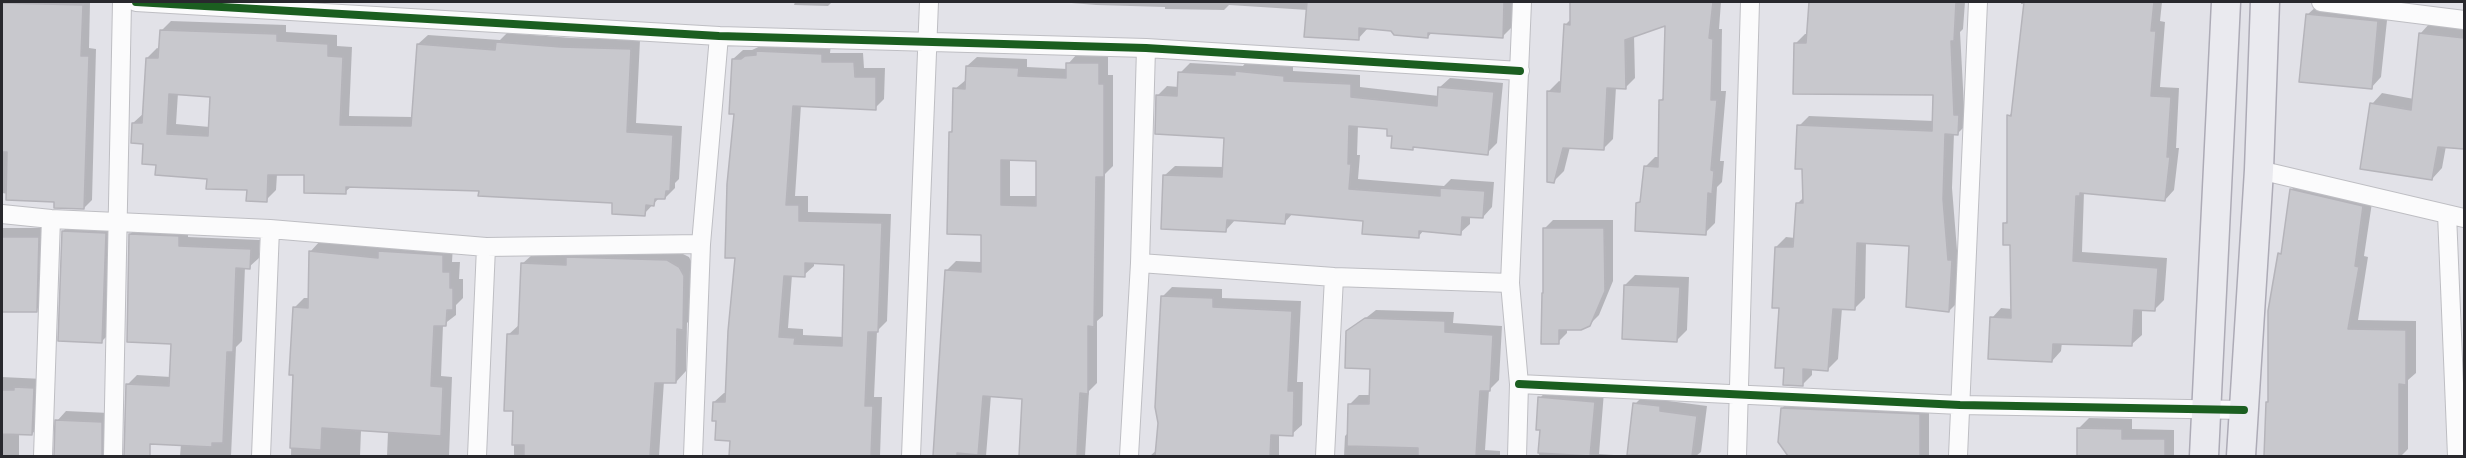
<!DOCTYPE html>
<html>
<head>
<meta charset="utf-8">
<style>
	body { margin:0 }
	#map { position:relative; width:2466px; height:458px; overflow:hidden; background:#e2e2e8; font-family:Spectral,serif }
	canvas { display:block }
	.frame { position:absolute; inset:0; border:3px solid #28282d; pointer-events:none }
</style>
</head>
<body>
<div id="map">
<canvas width="2466" height="458"></canvas>
<div class="frame"></div>
</div>
<script>
const ctx = document.querySelector('canvas').getContext('2d');
ctx.lineJoin = 'round';
function fill(path, color) { ctx.fillStyle = color; ctx.fill(path, 'evenodd'); }
function strokePath(path, color, width, dash) { ctx.strokeStyle = color; ctx.lineWidth = width; ctx.lineCap = dash ? 'butt' : 'round'; ctx.setLineDash(dash || []); ctx.stroke(path); }
const shadow = new Path2D(`
	M2,2H93L90,3L89,48L96,49L92,200L84,208L55,201L2,193Z
	M795,2H832L828,6L794,5Z
	M951,2H1017L1015,3Z
	M1059,2H1513L1512,27L1502,37L1433,31L1428,37L1392,29L1368,28L1358,39L1308,10L1229,5L1224,10L1165,9V7L1096,5Z
	M1571,2H1721L1719,29H1722L1721,91H1726L1720,161H1724L1722,182L1717,187L1715,223L1705,233L1638,204L1642,200L1645,167L1655,157H1660L1661,100L1665,96L1666,24L1634,35L1635,78L1625,88L1616,87L1613,139L1603,149L1570,147L1564,171L1553,182L1549,91L1559,81L1562,82L1565,25L1571,19Z
	M1810,2H1965L1963,29L1960,32L1964,106H1969L1968,123L1958,133H1954L1952,188L1957,250L1961,251L1959,301L1949,311L1911,244L1866,242L1865,298L1855,308H1842L1838,359L1828,369L1812,368V375L1802,385L1786,367L1776,247L1786,237L1795,238L1797,204L1804,197L1799,126L1809,116L1934,121L1935,94L1795,44L1805,34H1808Z
	M2021,2H2162L2160,21L2165,22L2160,87L2179,88L2176,148H2179L2174,190L2165,200L2084,192L2082,252L2167,258L2164,300L2154,310L2142,309V335L2132,344L2062,342L2061,351L2052,361L1992,318L2001,308L2012,309L2011,244L2004,224L2008,220L2009,116L2013,111L2026,4H2021Z
	M2318,5L2388,11L2381,77L2371,88L2307,15Z
	M171,21L286,25V32L337,35V46L352,47L349,116L413,117L418,44L428,35L500,40L507,33L572,38L640,40L636,123L682,126L679,179L675,183V188L665,198L660,197L644,214L614,202L480,190L352,186L345,192L306,174H277L276,190L266,200L248,189L158,163L133,123L144,113L147,58L157,48L160,49L161,31ZM178,93L212,95L210,127L176,124Z
	M2430,23L2464,27V148L2446,146L2442,168L2432,179L2372,104L2382,93L2414,99L2420,34Z
	M767,43L831,45L830,53H863L864,68H885L884,99L875,108L801,105L795,196H808V212L891,214L887,321L877,331L874,397H882L880,456H731V439L717,420L714,402L724,393H727L737,257L733,59L743,50H752ZM814,262L846,263L844,337L803,335V329L788,328L792,275H804L814,266Z
	M1077,54H1108V75H1113V166L1105,174L1103,316L1097,321V383L1089,391L1085,456H1020L1023,397L991,395L986,456H934L947,270L956,261L982,262V233L950,132L953,129L955,89L967,79V66L977,57L1027,59V67L1068,69V64ZM1010,159H1037V196H1010Z
	M1246,62L1293,66V71L1360,75V87L1439,96L1440,87L1450,78L1503,83L1497,143L1487,153L1415,146L1412,148L1394,135L1389,128L1358,125L1357,155H1360L1358,179L1444,186L1451,179L1494,182L1492,207L1483,217L1470,216V224L1460,233L1424,230L1418,237L1365,219L1293,213L1285,222L1236,219L1226,230L1165,175L1175,166L1224,167L1226,136L1157,96L1167,86L1179,87L1180,73L1190,63L1243,66Z
	M2302,179L2373,196L2364,256L2368,257L2358,320L2416,321V373L2408,380V449L2401,456H2265L2280,254L2283,251L2291,190Z
	M1553,220H1613V281L1599,315L1590,324L1567,328V333L1558,342L1544,229Z
	M72,222L115,224L111,332L102,341L63,231Z
	M140,225L188,227V237L260,240L259,258L249,267H245L242,341L236,347L231,456H180L181,444L127,385L137,375L171,377L172,342L130,234Z
	M2,228H48L45,301L36,310L2,311Z
	M320,241L383,248L390,241L453,245L452,262H460L459,279H463V298L456,305V315L443,325L441,376L452,377L449,456H387L388,432L361,431L360,456H291L294,308L304,298H309L310,252Z
	M578,247L677,251L689,257L693,265L692,318L687,323L686,371L676,382L664,381L659,456H514V410L508,335L520,324L522,264L533,254L570,255Z
	M1635,275L1689,277L1687,330L1677,340L1625,285Z
	M1172,287L1222,289V298L1301,301L1297,382H1303L1302,425L1292,434H1279V456H1232V441H1203L1202,456H1150L1158,449L1163,296Z
	M1376,310L1454,312L1453,323L1502,326L1499,380L1489,390L1485,450L1500,451V456H1344L1345,436L1349,432L1350,404L1359,395H1371L1372,367L1348,332Z
	M2,377L43,379L41,424L32,434L19,433V456H2Z
	M1550,387L1604,392L1599,454L1629,456L1635,404L1645,394L1670,397L1669,401L1707,406L1701,452L1696,456H1539L1541,429L1540,398Z
	M1792,399L1929,405V456H1790L1779,441L1782,408Z
	M66,411L109,413L108,456H56L57,421Z
	M2089,418L2132,419V429L2174,430V456H2078V429Z`);
const building = new Path2D(`
	M1307,2H1504L1503,38L1428,33V38L1394,35L1391,31L1359,28V40L1304,37Z
	M1570,2H1713L1709,38L1713,39L1711,100H1717L1711,170L1714,171L1712,194L1708,193L1706,235L1635,231L1636,203L1640,202L1644,166L1658,167L1659,100H1663L1665,26L1625,40L1626,89L1607,88L1604,150L1563,148L1554,183L1547,182V91L1560,92L1564,24L1570,25Z
	M1809,2H1956L1954,41H1951L1954,115H1959L1958,135L1945,134L1943,199L1948,260H1952L1949,312L1906,307L1909,246L1857,243L1855,310L1833,309L1828,371L1803,369V386L1783,385L1784,368H1775L1779,308H1772L1775,247H1793L1796,203H1803L1802,169H1795L1797,125L1932,131L1933,95L1793,94L1794,43H1806Z
	M2024,2H2154L2151,31H2156L2151,96L2171,97L2167,157H2170L2165,201L2080,193V196H2076L2073,261L2158,268L2155,311L2134,310L2132,346L2053,344L2052,362L1988,359L1990,317L2011,318L2010,245H2003V223H2007V115L2011,116Z
	M2,3L83,5L81,56H89L84,209L54,208V202L6,200L7,152H2Z
	M2306,14L2378,21L2372,89L2299,82Z
	M160,30L277,34V41L328,44V56L343,57L340,125L411,126L417,44L495,50L496,42L561,47L631,49L627,132L673,135L670,191H666L665,199H655L654,206L646,205L645,216L612,214V203L478,196L479,191L346,187V194L304,193V175H268L267,202L246,201L247,190L206,189L207,179L155,175L156,165L142,164L143,144L131,143L132,123H142L146,58H158ZM169,94L210,97L208,136L167,134Z
	M2419,33L2464,38V149L2438,147L2432,180L2360,169L2370,103L2411,110Z
	M756,51L822,54V62H854L855,77H876V110L793,106L786,205H799V221L882,223L878,332H868L865,406H873L871,456H729L730,441L715,440L716,421H712L713,402H725L728,331L735,258H725L727,184L734,114H729L732,59H741L745,56L756,55ZM805,263L844,265L842,346L794,344L795,338L779,337L784,276L805,277Z
	M1066,63H1099V84H1104V177H1096L1094,327L1088,326V394L1080,393L1077,456H1019L1022,399L983,396L978,455L957,453V456H933L945,270L981,272V235L947,234L949,132H952L953,88L965,89L966,66L1019,68L1018,76L1066,78ZM1001,160L1036,161V206L1001,205Z
	M1235,71L1284,76V81L1351,84V97L1437,106L1438,87L1494,92L1488,155L1413,147V150L1391,148L1392,136H1387V129L1349,126L1348,164H1351L1349,189L1440,196V188L1485,191L1483,218L1462,217L1461,235L1419,231V238L1362,234L1363,221L1286,214L1285,224L1227,220L1226,232L1161,229L1163,175L1222,177L1224,138L1155,134L1156,95L1177,96L1178,72L1235,75Z
	M2290,189L2363,206L2355,266L2359,267L2348,329L2406,330V385L2399,384V456H2264L2266,402H2268V311L2278,253L2281,254Z
	M1543,228H1604L1605,291L1590,326L1581,330H1559V344H1541L1542,293H1543Z
	M62,231L106,233L102,343L58,341Z
	M129,234L179,236V246L251,249L250,269L236,268L233,352H227L223,443H212V447L150,444V456H124L126,384L169,386L171,344L127,342Z
	M2,237H39L37,312H2Z
	M309,251L378,258V251L443,255V272H450V288H453V310H447L446,326H434L431,386L443,387L441,436L322,428L321,450L290,448L293,375H289L293,307L308,308Z
	M566,257L667,260L679,267L684,276L683,330L677,329L676,383H655L650,456H524V445H512L513,411H504L507,334H518L521,263L566,265Z
	M1624,285L1680,287L1677,342L1622,339Z
	M1161,296L1213,298V307L1292,311L1288,391H1294L1293,436L1271,435L1270,456H1155L1158,423L1155,407Z
	M1365,318L1445,321V332L1493,335L1490,391H1480L1476,456H1418V448L1347,446L1348,404H1369L1370,369L1345,368L1346,331Z
	M14,387L34,388L32,435L2,434V390H14Z
	M1538,397L1595,402L1590,456L1538,453L1540,430H1536Z
	M1633,403L1660,406V411L1697,416L1692,456L1627,455Z
	M1781,408L1920,414V456H1788L1778,442Z
	M55,420L102,422V456H54Z
	M2077,428L2122,429V439H2165V456H2077Z`);
const minor = new Path2D(`
	M136,2L719,36L1146,48L1520,71
	M2321,2L2464,20
	M2259,170L2464,218
	M2,214L51,219L270,229L486,247L701,244
	M2447,214L2457,456
	M1140,263L1334,277L1510,283
	M1519,384L1960,405L2244,410
	M43,456L51,219
	M113,456L122,2
	M261,456L270,229
	M477,456L486,247
	M693,456L701,244L719,36
	M911,456L929,2
	M1129,456L1140,263L1146,48
	M1325,456L1334,277
	M1517,456L1519,384L1510,283L1522,2
	M1737,456L1750,2
	M1958,456L1978,2`);
const primary = new Path2D(`
	M2204,456L2226,2
	M2241,456L2259,170L2265,2`);
const cycleway = new Path2D(`
	M136,2L719,36L1146,48L1520,71
	M1519,384L1960,405L2244,410`);
fill(shadow, '#0003');
fill(building, '#c8c8cd');
strokePath(building, '#b5b4ba', 1.5);
strokePath(minor, '#bebec3', 20);
strokePath(primary, '#adabb6', 31);
strokePath(minor, '#fbfbfc', 18);
strokePath(primary, '#eaeaef', 28);
strokePath(cycleway, '#1b5e20', 8);
</script>
</body>
</html>
